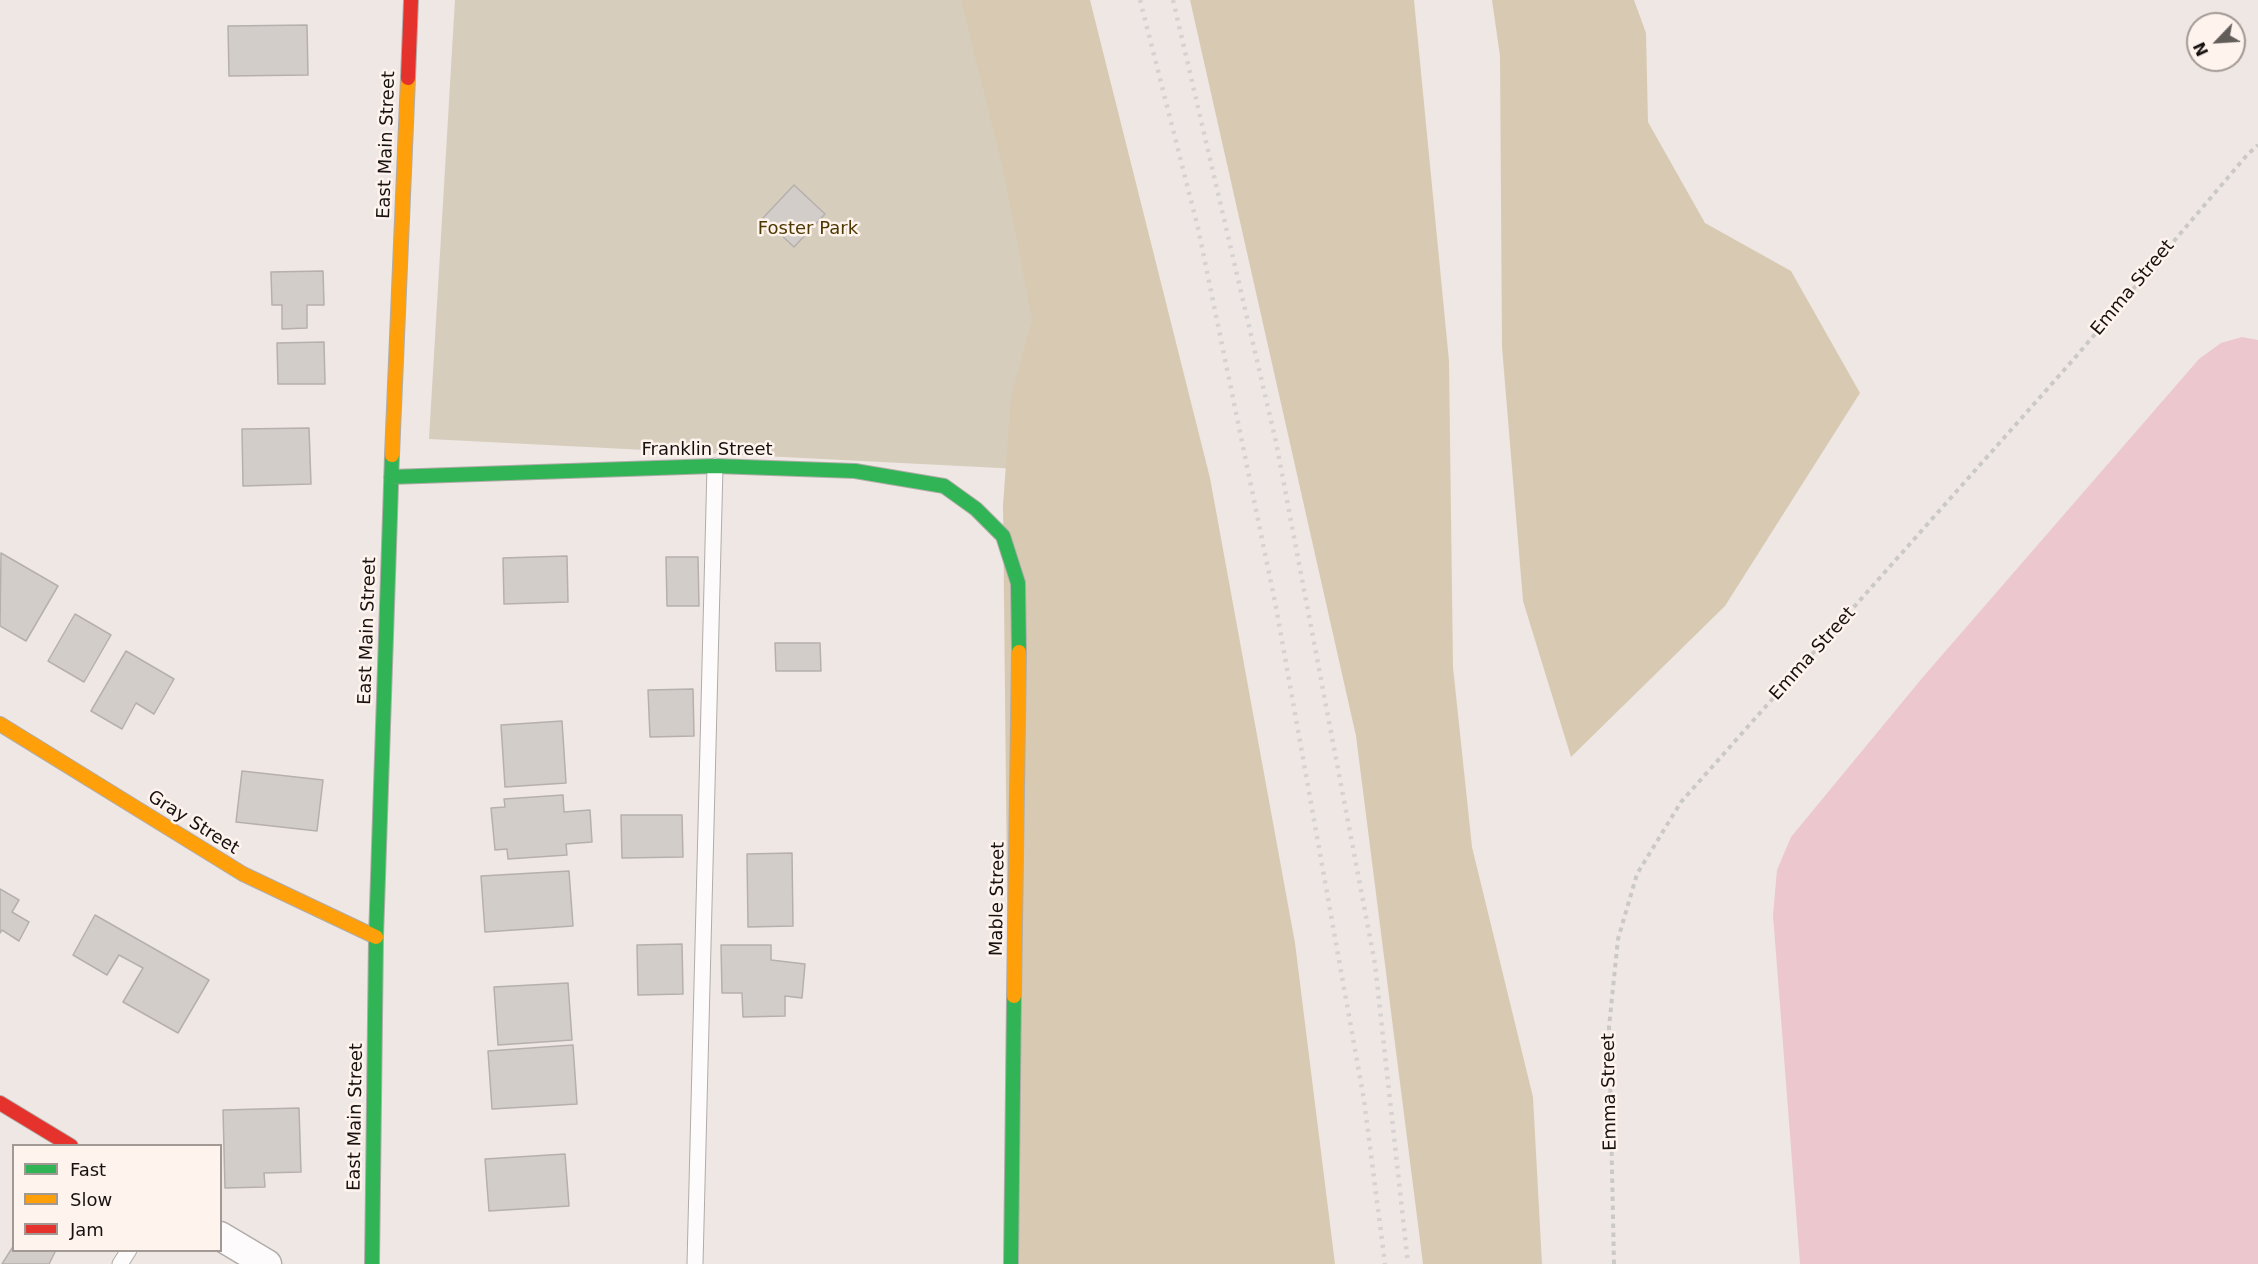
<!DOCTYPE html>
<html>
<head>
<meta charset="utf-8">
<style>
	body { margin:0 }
	#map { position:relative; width:2258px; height:1264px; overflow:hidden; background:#efe7e4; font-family:"DejaVu Sans",sans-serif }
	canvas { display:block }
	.legend { position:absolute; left:12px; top:1144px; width:210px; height:108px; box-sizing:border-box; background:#fff3ee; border:2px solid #a29995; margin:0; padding:8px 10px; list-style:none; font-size:18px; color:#171210 }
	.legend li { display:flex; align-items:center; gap:12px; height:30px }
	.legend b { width:30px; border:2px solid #a29995 }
	.north { position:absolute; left:2186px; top:12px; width:60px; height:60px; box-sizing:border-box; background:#fff3ee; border:2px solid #a29995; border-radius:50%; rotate:245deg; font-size:16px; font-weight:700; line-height:24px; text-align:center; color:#171210 }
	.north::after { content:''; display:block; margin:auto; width:21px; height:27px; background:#635d5a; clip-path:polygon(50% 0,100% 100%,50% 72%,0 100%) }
</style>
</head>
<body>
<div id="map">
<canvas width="2258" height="1264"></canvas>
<ul class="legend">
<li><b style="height:8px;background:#30b455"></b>Fast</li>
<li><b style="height:8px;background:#ff9f0a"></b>Slow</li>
<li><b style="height:8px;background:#e5322d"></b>Jam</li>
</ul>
<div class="north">N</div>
</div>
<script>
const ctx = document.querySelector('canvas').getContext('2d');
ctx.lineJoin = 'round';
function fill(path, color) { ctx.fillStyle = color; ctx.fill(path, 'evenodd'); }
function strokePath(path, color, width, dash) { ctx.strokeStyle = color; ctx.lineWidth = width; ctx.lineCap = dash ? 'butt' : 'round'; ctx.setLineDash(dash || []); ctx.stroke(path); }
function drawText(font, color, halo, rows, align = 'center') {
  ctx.font = font + ' "DejaVu Sans",sans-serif'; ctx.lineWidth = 5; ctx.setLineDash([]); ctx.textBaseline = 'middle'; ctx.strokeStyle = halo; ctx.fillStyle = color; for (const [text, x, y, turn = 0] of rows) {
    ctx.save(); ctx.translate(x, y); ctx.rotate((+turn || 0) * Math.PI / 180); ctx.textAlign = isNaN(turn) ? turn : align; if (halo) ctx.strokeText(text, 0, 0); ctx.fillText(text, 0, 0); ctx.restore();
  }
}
const green = new Path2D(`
	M455,0H1000L1098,473L429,439Z`);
const forest = new Path2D(`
	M961,0H1090L1210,478L1295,943L1335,1264H1011L1003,505L1011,397L1032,319L1002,165Z
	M1190,0H1414L1449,361L1453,667L1472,847L1533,1097L1542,1264H1423L1356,736Z
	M1492,0H1634L1646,33L1648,122L1705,223L1791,271L1860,393L1725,606L1571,757L1523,601L1502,347L1500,56Z`);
const water = new Path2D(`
	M2242,337L2258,340V1264H1800L1773,915L1777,870L1791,837L1923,677L2199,359L2221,343Z`);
const building = new Path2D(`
	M307,25L308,75L229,76L228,26Z
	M794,185L825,214L794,247L763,218Z
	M323,271L324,305H307V328L282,329V305H272L271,272Z
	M324,342L325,384H278L277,343Z
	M309,428L311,484L243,486L242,429Z
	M1,553L58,586L26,641L0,626Z
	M567,556L568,602L504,604L503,558Z
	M666,557H698L699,606H667Z
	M75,614L111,635L84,682L48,661Z
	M775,643H820L821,671H776Z
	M126,651L174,679L154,714L136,703L122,729L91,711Z
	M693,689L694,736L650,737L648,690Z
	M562,721L566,783L505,787L501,725Z
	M242,771L323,780L317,831L236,822Z
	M563,795L564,812L590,810L592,842L566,844L567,855L508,859L507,849L495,850L491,808L505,807L504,799Z
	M621,815H682L683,857L622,858Z
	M792,853L793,926L748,927L747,854Z
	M569,871L573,926L485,932L481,876Z
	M0,889L19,900L12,912L29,922L19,941L2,930L0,933Z
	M95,915L209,980L178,1033L123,1002L143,968L119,955L107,975L73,955Z
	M682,944L683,994L638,995L637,945Z
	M721,945H771V960L805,964L802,998L785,996V1016L743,1017L742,993H722Z
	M568,983L572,1040L498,1045L494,987Z
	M573,1045L577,1104L492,1109L488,1051Z
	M299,1108L301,1172L264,1173L265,1187L225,1188L223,1110Z
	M565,1154L569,1206L489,1211L485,1159Z
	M14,1245V1250H56L49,1264H2Z`);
const path = new Path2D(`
	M1614,1264L1609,1027L1618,939L1637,874L1681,802L2073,360L2247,155L2258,145`);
const lane = new Path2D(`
	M120,1264L129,1250
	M695,1264L715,466`);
const street = new Path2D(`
	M220,1236L267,1264`);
const fast = new Path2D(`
	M391,477L715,466L855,471L944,486L976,509L1003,536L1018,583L1019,652
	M372,1264L376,937L392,455
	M1011,1264L1014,996`);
const slow = new Path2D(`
	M392,455L408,78
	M0,724L243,874L376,937
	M1014,996L1019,652`);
const jam = new Path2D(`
	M408,78L411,0
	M0,1103L71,1146`);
const rail = new Path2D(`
	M1140,0L1198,228L1276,607L1364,1100L1385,1264
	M1173,0L1276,442L1375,964L1408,1264`);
const streetNames = [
	["East Main Street",387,145,-88],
	["Emma Street",2133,288,-50],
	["Franklin Street",707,450],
	["East Main Street",368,631,-88],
	["Emma Street",1813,654,-48],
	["Gray Street",193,823,32],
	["Mable Street",998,899,-89],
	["Emma Street",1610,1092,-91],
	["East Main Street",356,1117,-89]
];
const parkNames = [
	["Foster Park",808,229]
];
fill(green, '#d7cdbc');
fill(forest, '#d8cab2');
fill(water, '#ecc7ce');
fill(building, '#d3cdca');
strokePath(building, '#b5b0ad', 1.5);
strokePath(lane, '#b1aca9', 17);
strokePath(street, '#b1aca9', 31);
strokePath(fast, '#b1aca9', 16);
strokePath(slow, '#b1aca9', 16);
strokePath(jam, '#b1aca9', 16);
strokePath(path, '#cbc9c7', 4, [4.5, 4.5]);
strokePath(lane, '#fdfbfb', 15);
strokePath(street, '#fdfbfb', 28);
strokePath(fast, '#30b455', 14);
strokePath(slow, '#ff9f0a', 14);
strokePath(jam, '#e5322d', 14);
strokePath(rail, '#d5d2d1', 4.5, [3, 6]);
drawText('18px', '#171210', '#fff3ee', streetNames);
drawText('18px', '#4c3800', '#fff3ee', parkNames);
</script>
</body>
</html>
